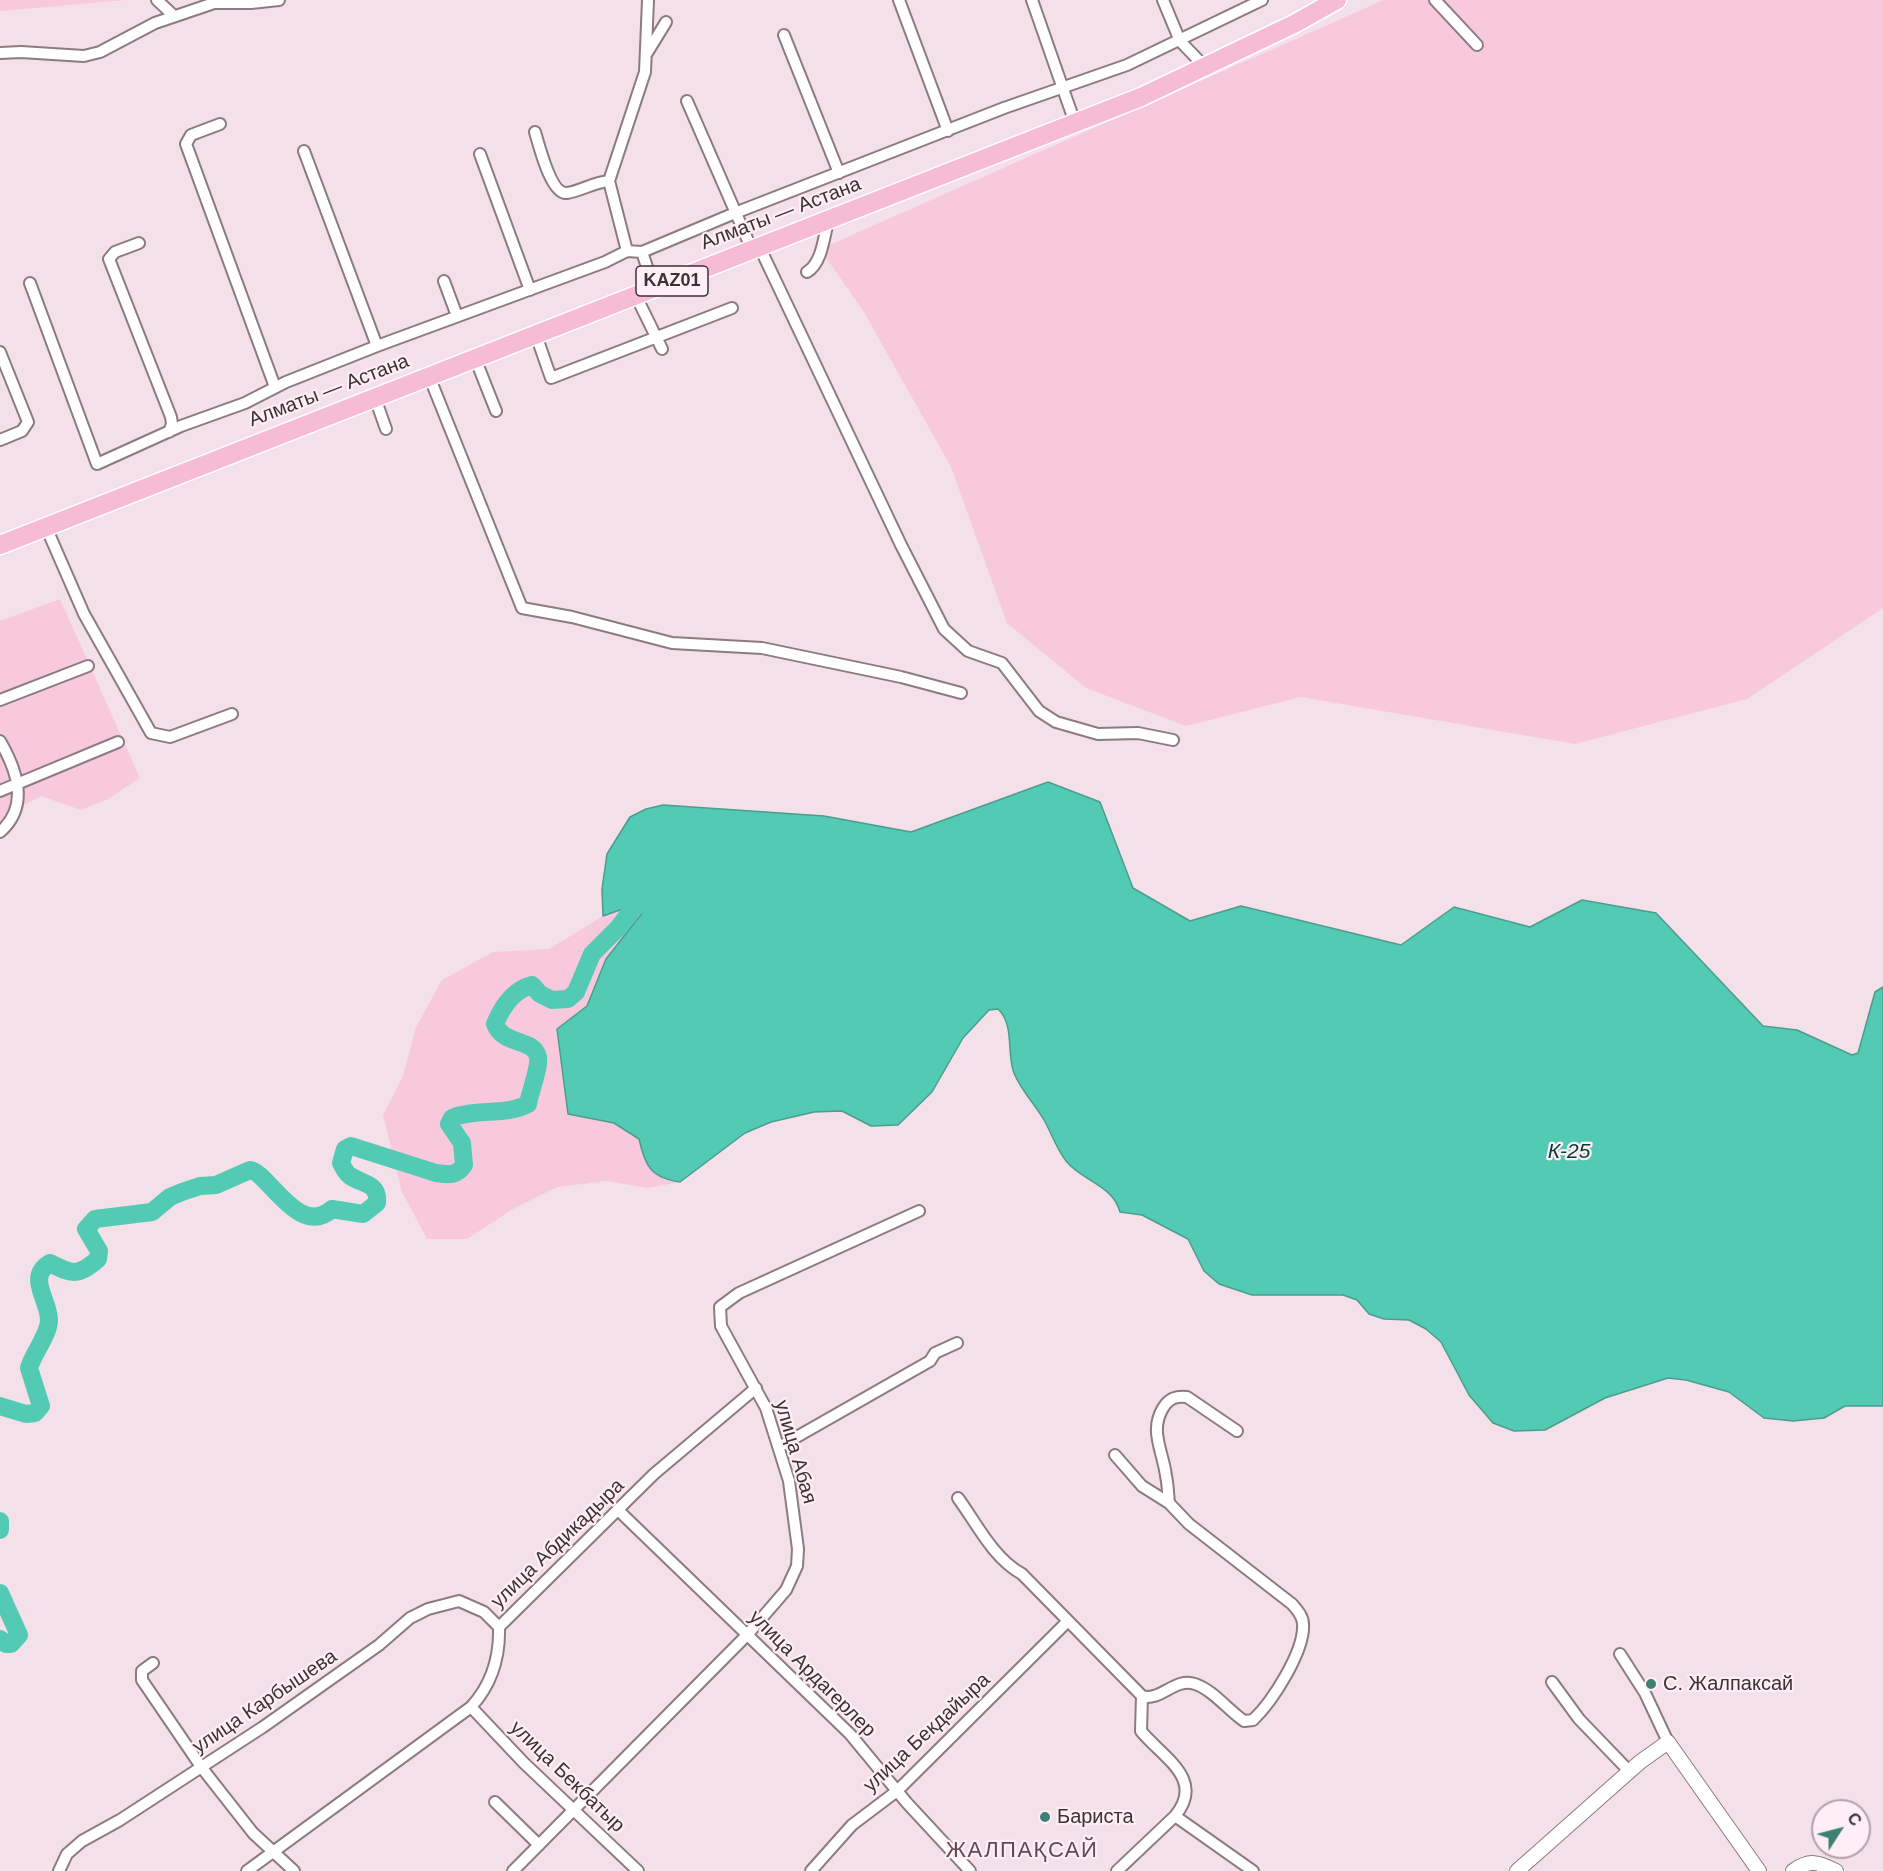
<!DOCTYPE html>
<html>
<head>
<meta charset="utf-8">
<style>
	body { margin:0 }
	#map { position:relative; width:1883px; height:1871px; overflow:hidden; background:#f4e0e8; font-family:Arial,sans-serif }
	canvas { display:block }
	.north { position:absolute; left:1811px; top:1799px; width:60px; height:60px; box-sizing:border-box; background:#ffeef5; border:2px solid #b0a3a9; border-radius:50%; rotate:54deg; font-size:16px; font-weight:700; line-height:24px; text-align:center; color:#3a3336 }
	.north::after { content:''; display:block; margin:auto; width:21px; height:27px; background:#3d8174; clip-path:polygon(50% 0,100% 100%,50% 72%,0 100%) }
</style>
</head>
<body>
<div id="map">
<canvas width="1883" height="1871"></canvas>
<div class="north">С</div>
</div>
<script>
const ctx = document.querySelector('canvas').getContext('2d');
ctx.lineJoin = 'round';
function fill(path, color) { ctx.fillStyle = color; ctx.fill(path, 'evenodd'); }
function strokePath(path, color, width, dash) { ctx.strokeStyle = color; ctx.lineWidth = width; ctx.lineCap = dash ? 'butt' : 'round'; ctx.setLineDash(dash || []); ctx.stroke(path); }
function drawText(font, color, halo, rows, align = 'center') {
  ctx.font = font + ' Arial,sans-serif'; ctx.lineWidth = 4.5; ctx.setLineDash([]); ctx.textBaseline = 'middle'; ctx.strokeStyle = halo; ctx.fillStyle = color; for (const [text, x, y, turn = 0] of rows) {
    ctx.save(); ctx.translate(x, y); ctx.rotate((+turn || 0) * Math.PI / 180); ctx.textAlign = isNaN(turn) ? turn : align; if (halo) ctx.strokeText(text, 0, 0); ctx.fillText(text, 0, 0); ctx.restore();
  }
}
const green = new Path2D(`
	M0,0H126L0,11Z
	M1384,0H1883V608L1747,699L1575,744L1301,697L1186,726L1086,688L1007,623L951,467L864,312L820,249Z
	M60,599L140,778L108,799L81,810L41,796L14,810L0,826V621Z
	M655,897L606,959L587,1006L557,1030L568,1114L614,1123L639,1139L664,1180L680,1182L647,1188L607,1181L557,1187L513,1209L467,1239H427L402,1192L383,1115L403,1076L416,1027L442,980L493,952L549,949L603,916Z`);
const water = new Path2D(`
	M1048,782L1100,802L1133,888L1190,921L1241,906L1401,945L1454,907L1530,927L1582,900L1656,913L1763,1026L1797,1030L1852,1055L1858,1053L1875,992L1883,987V1406H1845L1824,1418L1793,1421L1764,1418L1729,1392L1686,1380L1668,1378L1605,1398L1545,1430L1514,1431L1493,1423L1469,1395L1441,1342L1426,1329L1409,1320L1384,1319L1369,1314L1357,1300L1343,1295H1252L1219,1284L1204,1271L1188,1239L1142,1215L1120,1212C1113,1185 1082,1181 1066,1161C1056,1148 1052,1134 1044,1120C1035,1104 1018,1087 1013,1070C1007,1050 1014,1024 998,1009L989,1010L963,1038L932,1092L898,1125L871,1126L842,1111L814,1112L771,1122L745,1133L680,1182C651,1178 645,1166 639,1139L614,1123L568,1114L557,1029L587,1006L606,959L654,898L603,916L602,889L607,854L630,817L646,809L663,805L824,816L911,832Z`);
const river = new Path2D(`
	M0,1406L26,1414L35,1413L41,1406L29,1368C33,1353 49,1335 49,1320C49,1300 26,1277 50,1263C72,1275 79,1276 98,1259L99,1251L86,1229L95,1219L152,1212L170,1197L182,1192L200,1186L216,1185L250,1170C267,1171 299,1239 332,1209L363,1214L377,1203C379,1182 362,1185 349,1175C346,1173 343,1167 341,1163L345,1149L351,1146L436,1173C449,1175 457,1176 464,1165L462,1143L449,1124L452,1118C476,1108 505,1116 528,1104C530,1092 540,1067 538,1057C534,1038 503,1046 495,1024C502,1007 513,990 532,985L540,994L552,1000L568,999L576,992L592,954L619,927L634,907L677,889
	M0,1521V1530
	M0,1593L19,1635L11,1644H6L0,1639`);
const minor = new Path2D(`
	M157,0L174,16
	M899,0L948,131
	M1032,0L1075,123
	M1163,0L1180,41L1205,67
	M1435,0L1477,45
	M784,35L839,173
	M0,53L21,52L84,56L100,52L155,23L214,3H251L279,0
	M647,53L666,22
	M687,101L752,250
	M220,124L191,135L186,144L275,387
	M535,132C539,145 551,195 567,193C581,191 594,182 609,181
	M304,151L377,346
	M480,154L530,290
	M139,243L115,252L109,259L171,417L172,424L169,432
	M760,248L901,545L944,629L968,651L1002,663L1039,711L1056,722L1098,734L1138,733L1173,740
	M627,251L609,181L645,72L648,0
	M642,252L654,288
	M807,272C822,263 824,237 828,221
	M444,281L457,316
	M30,283L97,464L181,426L245,403L286,382L377,346L605,262L627,251L642,252L735,213L1004,108L1127,65L1262,0
	M636,296L662,349
	M536,335L551,378L732,308
	M0,352L28,422L22,431L0,440
	M475,358L496,411
	M429,376L522,608L572,617L672,643L762,648L901,677L961,693
	M375,398L386,429
	M46,527L84,614L151,733L170,737L232,714
	M0,700L88,666
	M0,741C17,770 30,806 0,832
	M0,791L118,742
	M779,1447L930,1361L935,1353L957,1343
	M958,1498C977,1524 993,1558 1022,1574L1142,1696C1160,1702 1175,1677 1195,1684C1213,1690 1228,1710 1244,1721L1253,1720C1272,1702 1305,1651 1303,1624C1303,1616 1297,1610 1292,1604L1189,1524L1169,1503L1142,1486L1115,1455
	M1169,1503C1168,1494 1168,1485 1166,1476C1163,1451 1149,1431 1163,1408C1169,1398 1176,1396 1187,1397L1237,1431
	M619,1511L850,1734L907,1803L970,1871
	M1620,1654L1645,1693L1668,1742
	M153,1663L142,1671V1680L202,1768L253,1833L294,1871
	M1552,1682L1579,1719L1630,1772
	M471,1707L524,1763L638,1871
	M495,1802L539,1845
	M1175,1816L1253,1871
	M59,1871L67,1854L82,1841L120,1820L263,1727L379,1645L410,1618L428,1609L459,1601L484,1612L499,1627
	M247,1871L471,1707C492,1684 500,1658 499,1627L654,1474L756,1388
	M513,1871L748,1634L786,1590L797,1566L798,1549L789,1481L766,1408L721,1326L720,1307L739,1293L919,1211
	M811,1871L852,1825L897,1791L1068,1621
	M1117,1871L1175,1816C1206,1779 1162,1757 1141,1731L1142,1696`);
const tertiary = new Path2D(`
	M1517,1871L1640,1762L1668,1742L1759,1871
	M1793,1871C1809,1859 1819,1862 1836,1871`);
const trunk = new Path2D(`
	M0,545L1141,97L1294,24L1337,0`);
const markers = [
	[1651,1684,6,"#3d8174"],
	[1045,1817,6,"#3d8174"]
];
const shields = [
	[672,281,72]
];
const shieldNames = [
	["KАZ01",672,281]
];
const streetNames = [
	["Алматы — Астана",781,214,-21],
	["Алматы — Астана",329,391,-21],
	["улица Абая",795,1452,74],
	["улица Абдикадыра",558,1544,-44],
	["улица Ардагерлер",812,1674,45],
	["улица Карбышева",265,1702,-34],
	["улица Бекдайыра",927,1733,-43],
	["улица Бекбатыр",567,1777,44]
];
const poiNames = [
	["С. Жалпаксай",1663,1684],
	["Бариста",1057,1817]
];
const waterNames = [
	["К-25",1569,1152]
];
const quarterNames = [
	["ЖАЛПАҚСАЙ",1022,1851]
];
fill(green, '#f8c9dd');
fill(water, '#52cab4');
strokePath(water, '#4b9d8e', 1.5);
strokePath(river, '#52cab4', 18);
strokePath(minor, '#8d7b82', 14);
strokePath(tertiary, '#8d7b82', 16);
strokePath(trunk, '#fff', 21);
strokePath(minor, '#fff', 10);
strokePath(tertiary, '#fff', 14);
strokePath(trunk, '#f6bcd6', 18);
for (const [x, y, r, color] of markers) { const dot = new Path2D(); dot.arc(x, y, r, 0, 2 * Math.PI); ctx.fillStyle = color; ctx.fill(dot); strokePath(dot, '#ffeef5', 2); }
for (const [x, y, w] of shields) { const box = new Path2D(); box.roundRect(x - w / 2, y - 15, w, 30, 4.5); ctx.fillStyle = '#ffeef5'; ctx.fill(box); strokePath(box, '#3a3336', 1.5); }
drawText('bold 18px', '#3a3336', null, shieldNames);
drawText('20px', '#3a3336', '#ffeef5', streetNames);
drawText('20px', '#3a3336', '#ffeef5', poiNames, 'left');
drawText('italic 21px', '#033c33', '#ffeef5', waterNames);
ctx.letterSpacing = '1.5px';
drawText('22px', '#5d4c53', '#ffeef5', quarterNames);
ctx.letterSpacing = '0px';
</script>
</body>
</html>
